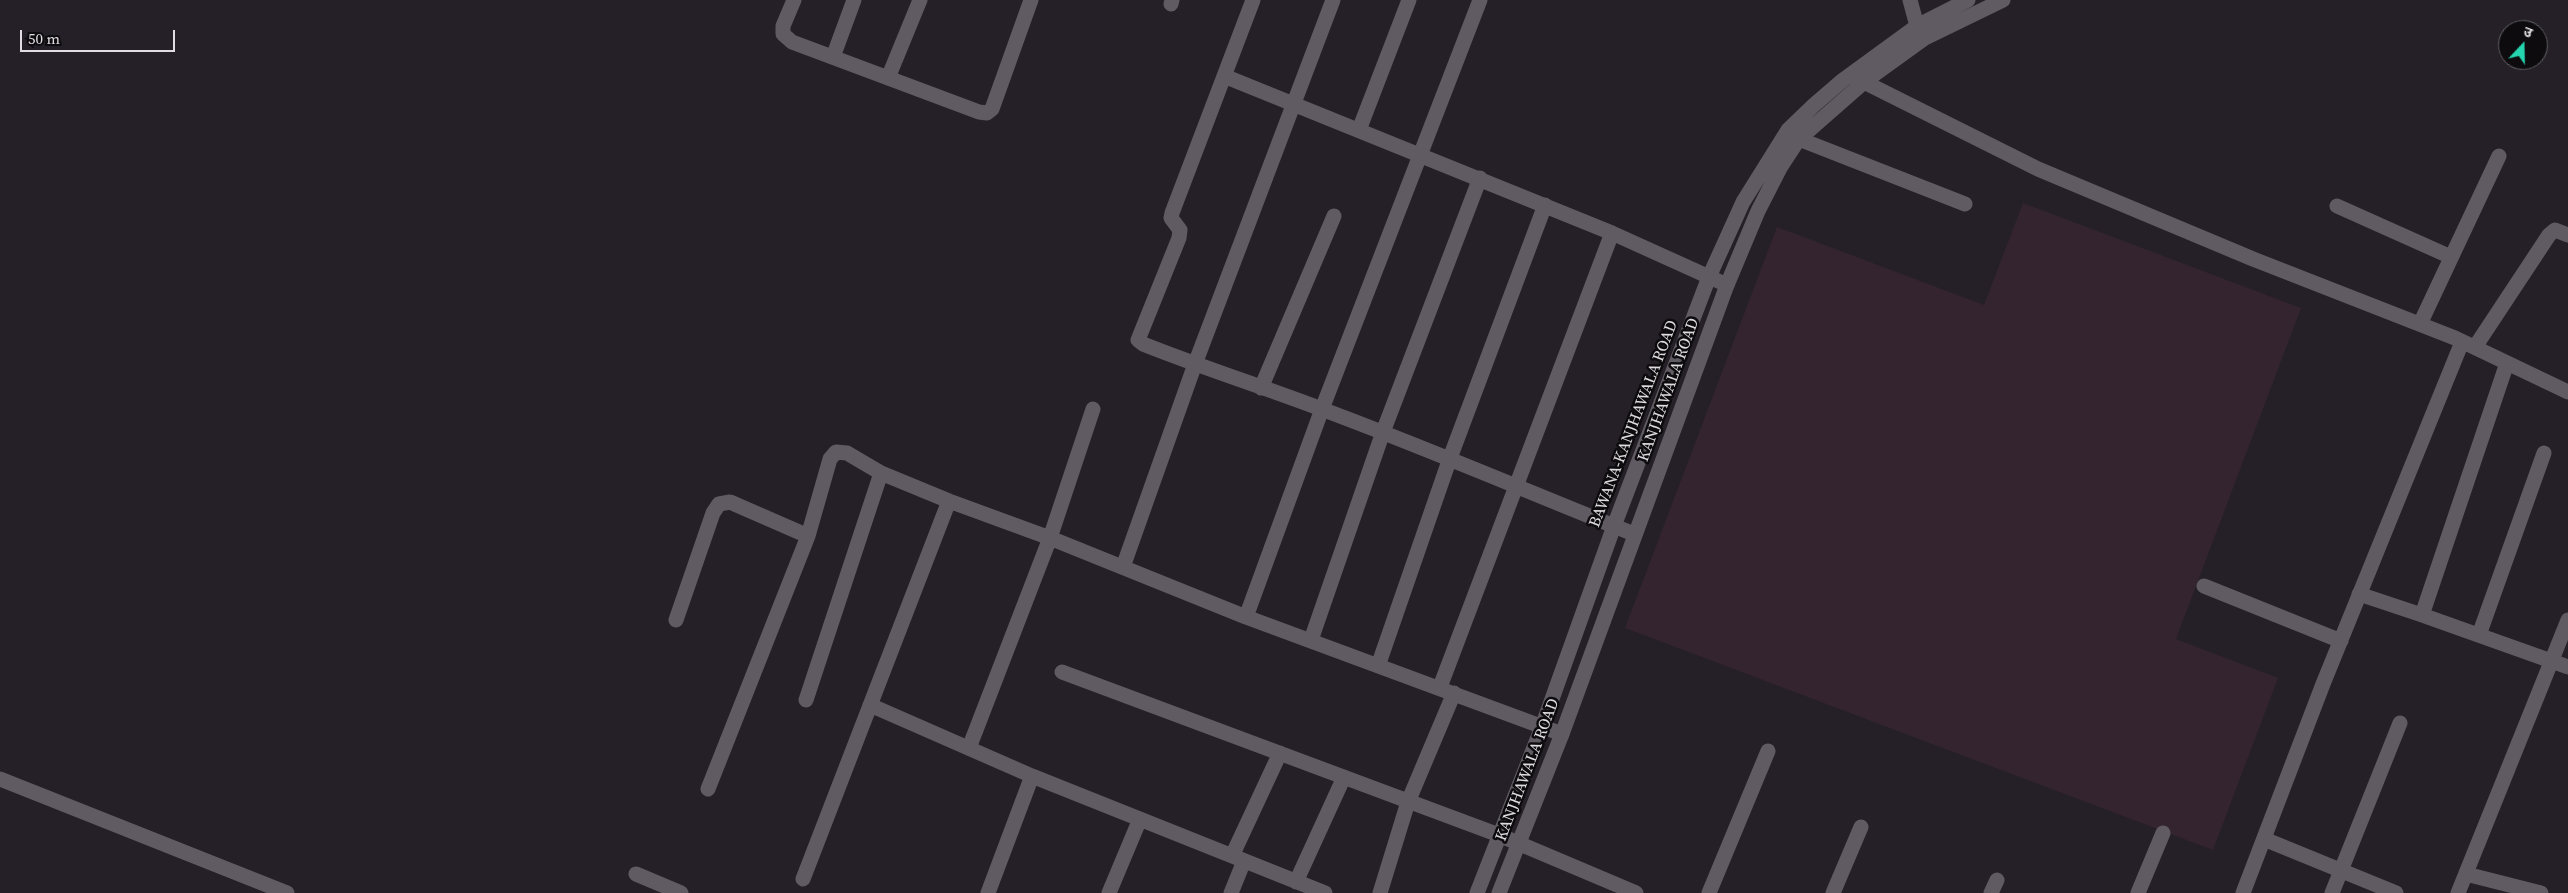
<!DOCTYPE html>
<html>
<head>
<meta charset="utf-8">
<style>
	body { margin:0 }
	#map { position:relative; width:2568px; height:893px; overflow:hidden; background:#252027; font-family:"Source Serif 4","Noto Sans Devanagari",serif }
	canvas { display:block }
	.north { position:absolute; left:2498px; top:20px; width:50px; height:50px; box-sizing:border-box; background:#0d0b0e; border:1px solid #615f62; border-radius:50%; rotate:21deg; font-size:14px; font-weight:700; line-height:20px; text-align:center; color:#e0dce1 }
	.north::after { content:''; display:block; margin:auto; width:18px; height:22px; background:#24d5af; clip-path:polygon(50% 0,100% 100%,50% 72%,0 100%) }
	.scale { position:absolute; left:20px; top:30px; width:155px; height:22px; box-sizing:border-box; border:2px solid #e0dce1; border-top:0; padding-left:6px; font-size:15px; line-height:18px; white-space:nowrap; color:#e0dce1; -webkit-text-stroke:4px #0d0b0e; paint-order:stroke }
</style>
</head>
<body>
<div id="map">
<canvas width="2568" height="893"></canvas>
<div class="north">उ</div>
<div class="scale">50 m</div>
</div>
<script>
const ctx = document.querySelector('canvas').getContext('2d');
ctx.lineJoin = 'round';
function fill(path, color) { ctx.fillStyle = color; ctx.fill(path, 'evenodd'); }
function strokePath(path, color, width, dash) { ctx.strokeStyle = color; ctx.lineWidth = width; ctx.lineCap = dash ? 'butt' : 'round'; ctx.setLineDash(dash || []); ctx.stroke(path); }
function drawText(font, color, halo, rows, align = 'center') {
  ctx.font = font + ' "Source Serif 4",serif'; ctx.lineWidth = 5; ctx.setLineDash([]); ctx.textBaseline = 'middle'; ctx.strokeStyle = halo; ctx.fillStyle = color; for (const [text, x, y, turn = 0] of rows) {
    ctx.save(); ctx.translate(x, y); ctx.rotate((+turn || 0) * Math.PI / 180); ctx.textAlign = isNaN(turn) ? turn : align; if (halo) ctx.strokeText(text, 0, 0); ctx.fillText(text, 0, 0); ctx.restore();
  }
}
const education = new Path2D(`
	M2023,203L2301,308L2176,639L2278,678L2213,850L1625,628L1777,227L1984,305Z`);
const street = new Path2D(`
	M794,0L783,26V34L792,42L979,112L987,113L992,109L1031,0
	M1253,0L1172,213L1171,218L1180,230L1179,238L1138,340L1143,344C1203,368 1264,387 1324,410C1429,449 1531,493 1634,534
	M1910,0L1917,26L1923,36
	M1171,4L1172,0
	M833,57L854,0
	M1855,74L1864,82L2038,169L2253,259L2455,338L2568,392
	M1224,76L1612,233L1727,285
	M888,78L920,0
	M1359,130L1409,0
	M1791,132L1799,139L1965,204
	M2337,206L2451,257
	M2420,324L2499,156
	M2475,347L2549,235L2555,230L2568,235
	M2507,363L2422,615L2568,667
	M1261,388L1334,216
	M1123,567L1195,364L1333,0
	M2204,586L2341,641
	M2359,594L2422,615
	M1246,617L1322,409L1480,0
	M676,620L713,513L719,504L730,502L808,536
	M2479,635L2544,453
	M1311,640L1383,432L1480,178
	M1378,666L1450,458L1545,205
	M1062,672L1499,835L1636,893
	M1440,687L1612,233
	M806,700L881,473
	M870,705L1032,776L1325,893
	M969,748L1050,538L1093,409
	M0,779L287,893
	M708,789L808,536L830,459L836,452L847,453L881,473L949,501L1050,538L1246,617L1562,734
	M2264,839L2396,893
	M1232,856L1280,753
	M636,874L681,893
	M2466,874L2541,893
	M803,879L949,501
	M1296,882L1344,777
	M988,893L1032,776
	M1109,893L1140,819
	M1231,893L1244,861
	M1380,893L1408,802L1454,693
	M1709,893L1768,751
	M1833,893L1861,827
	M1991,893L1997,880
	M2138,893L2163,833
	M2243,893L2323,684L2462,342
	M2332,893L2400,723
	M2458,893L2568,620`);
const secondary = new Path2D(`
	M1477,893L1542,727L1614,526L1709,277L1743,202L1788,130L1814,105L1843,80L1917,26L1968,0
	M1499,893L1562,734L1727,285L1758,211L1780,168L1799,139L1864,82L1925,38L2003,0`);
const streetNames = [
	["KANJHAWALA ROAD",1669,390,-70],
	["BAWANA-KANJHAWALA ROAD",1634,424,-69],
	["KANJHAWALA ROAD",1528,770,-69]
];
fill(education, '#332430');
strokePath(street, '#605b63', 15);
strokePath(secondary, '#605b63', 15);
drawText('16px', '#e0dce1', '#0d0b0e', streetNames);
</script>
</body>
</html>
